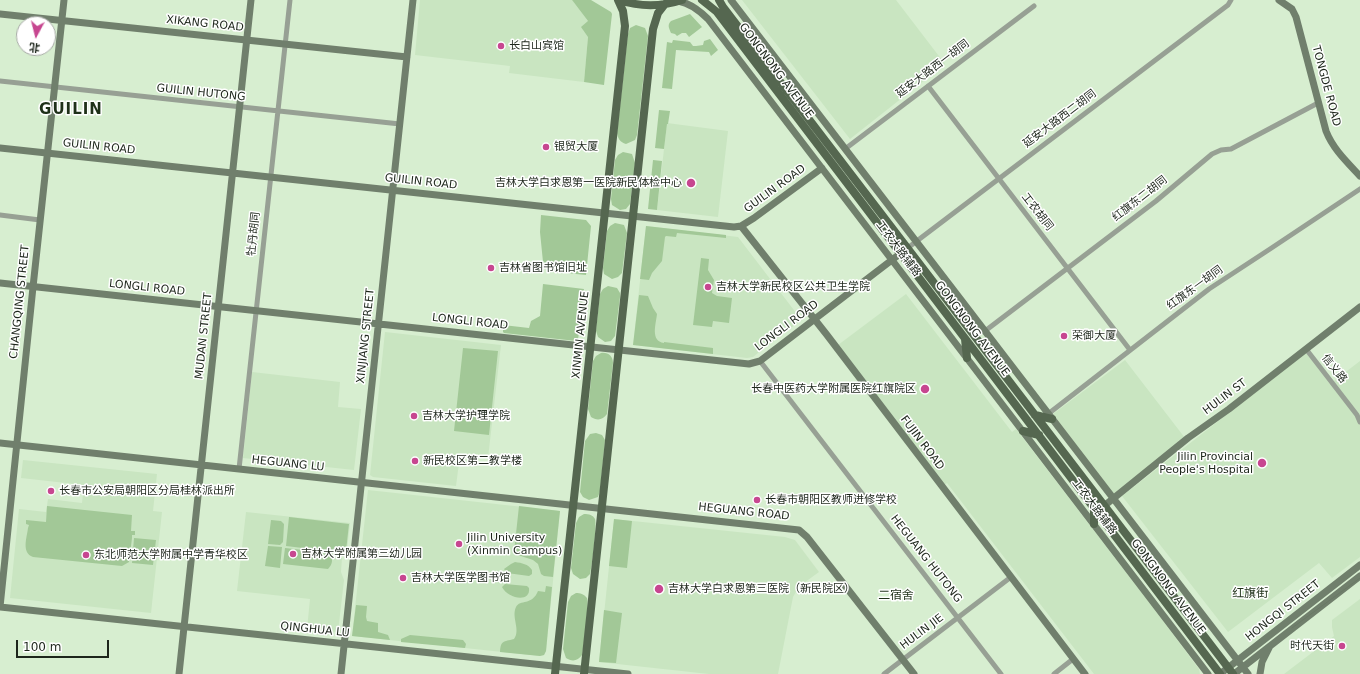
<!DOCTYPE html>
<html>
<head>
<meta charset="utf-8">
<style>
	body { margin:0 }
	#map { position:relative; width:1360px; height:674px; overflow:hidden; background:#d7eed0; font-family:"DejaVu Sans","Noto Sans SC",sans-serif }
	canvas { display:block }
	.north { position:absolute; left:16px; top:16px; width:40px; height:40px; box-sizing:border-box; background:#fff; border:1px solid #a5a8a4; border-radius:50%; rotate:187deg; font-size:11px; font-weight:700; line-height:16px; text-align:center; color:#1d261b }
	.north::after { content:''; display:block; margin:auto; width:14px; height:18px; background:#c74690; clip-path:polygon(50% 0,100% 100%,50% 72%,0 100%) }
	.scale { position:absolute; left:16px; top:640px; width:93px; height:18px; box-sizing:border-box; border:2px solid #1d261b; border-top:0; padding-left:5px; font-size:12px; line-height:14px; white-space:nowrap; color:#1d261b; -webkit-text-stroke:3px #fff; paint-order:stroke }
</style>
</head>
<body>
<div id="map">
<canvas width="1360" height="674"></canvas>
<div class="north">北</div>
<div class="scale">100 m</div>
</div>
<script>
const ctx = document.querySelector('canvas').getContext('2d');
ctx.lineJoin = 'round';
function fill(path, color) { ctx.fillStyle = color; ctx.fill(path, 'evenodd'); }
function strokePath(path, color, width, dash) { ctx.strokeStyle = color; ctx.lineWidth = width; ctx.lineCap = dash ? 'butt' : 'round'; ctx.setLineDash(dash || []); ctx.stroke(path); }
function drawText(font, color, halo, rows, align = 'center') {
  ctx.font = font + ' "DejaVu Sans","Noto Sans SC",sans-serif'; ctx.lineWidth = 3; ctx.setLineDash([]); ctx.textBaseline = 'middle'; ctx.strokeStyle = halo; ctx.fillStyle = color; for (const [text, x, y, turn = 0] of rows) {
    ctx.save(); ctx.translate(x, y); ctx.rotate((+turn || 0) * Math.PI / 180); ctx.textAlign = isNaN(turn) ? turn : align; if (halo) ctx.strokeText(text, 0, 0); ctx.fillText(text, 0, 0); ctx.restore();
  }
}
const built = new Path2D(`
	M420,0H572L588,21V37L584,82L509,73L510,66L415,55Z
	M742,0H896L945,64L850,139Z
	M667,123L728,131L718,217L657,210Z
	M646,226L738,237L800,318V321L758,353L753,357L747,358L633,345Z
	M906,294L1012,432L1016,429L1148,601L1199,669L1200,674H1094L947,483L944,485L838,345Z
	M385,332L501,345L488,458L460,455L456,486L373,477L370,475Z
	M1306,353L1330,384L1360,361V557L1332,578L1319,563L1228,632L1122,496Z
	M1125,360L1185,438L1114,494L1053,414Z
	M252,372L340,382L338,407L361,409L354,470L243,458Z
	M23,460L157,474L153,511L162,512L151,613L10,598L19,509L46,512L48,499L82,503L84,485L21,478Z
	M368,490L560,511L546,651L544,655L540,656L352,636Z
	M246,512L350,523L347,551L342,557L341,572L344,580L338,632L307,629L310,599L237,591Z
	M614,519L785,537L795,540L819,572L801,585L797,590L793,597L778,674H709L599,662Z
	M1360,599V674H1284L1334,636L1332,627V620Z`);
const green = new Path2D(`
	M572,0H591L611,12L612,14L604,85L584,82L588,37L581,27L588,21Z
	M690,14L702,27L689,37L686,33H682L677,36L675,34L671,33C669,28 667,25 671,21Z
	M636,25L645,28L648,36L637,135L635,140L626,144C620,142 618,139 617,133L628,34L630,28Z
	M710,39L718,50L711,56L709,52L676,50L672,89L662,88L667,42L672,43L673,40L690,42L693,46H696L703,45L704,41Z
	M659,110L670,111L668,124H667L664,149L655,148Z
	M623,152L632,154L635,163L630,204L626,209L620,210L612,205L611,199L615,160L618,155Z
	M653,160L662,161L657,210L648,209Z
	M541,215L586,220L591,226L586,275L556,272L549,268L543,262L540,232Z
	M615,223L624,225L627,233L622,273L618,277L612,279L604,274L603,268L607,231L610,226Z
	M646,226L726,235V238L677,233L676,237L666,236L665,237L662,261L652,273L649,280L640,279Z
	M701,258L709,259L708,270L714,280L712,293L717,296L732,298L729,323L713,321L712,327L693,325Z
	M543,284L584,289L578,340L576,341L504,333L503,332V325L529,328L531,321L540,316Z
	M608,286L617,288L620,293V297L615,336L611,341L605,342L598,337L596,331L600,294L603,289Z
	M639,295L648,296L653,308L657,314C656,324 650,341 664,343V342L713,348V354L633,345Z
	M463,348L498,351L489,435L454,431Z
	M601,353C608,352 613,356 613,363L607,414C603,420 597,421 591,417L588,409L593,361L596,356Z
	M596,433L602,435L605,440L600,491L598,497L589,500L583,497L580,492L585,441L590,434Z
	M47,506L132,515L131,531H135V535H132V538L129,562L122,566L33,557C21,553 27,537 28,528L29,525L26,524V520L46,522Z
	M519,506L560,511L553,577L544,576L541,574L538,564L533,560L515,554L514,552Z
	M584,514C589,514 593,515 595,519C597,525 592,566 590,574L586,578L580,579L573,574L571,568L576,523L579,517Z
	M289,517L349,524L346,551L345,553L286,546Z
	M614,519L632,521L627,568L609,566Z
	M271,520L281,521L284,524L283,542L280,545L268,544Z
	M134,538L156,540L153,565L132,563Z
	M268,546L282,547L280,568L265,566Z
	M285,548L330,553C333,559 333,564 328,569L283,564Z
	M515,562C522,563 528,564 532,570V574L529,576L507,573L504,569L511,564Z
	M505,584L527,586L529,588C531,603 508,599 502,587Z
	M546,586L552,587L546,651L544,655L540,656L500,652C501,640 503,642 514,639C521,630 511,617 516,607C520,599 532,606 538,591L545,592Z
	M576,593C580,593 584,594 587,598C589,603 584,647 582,655C578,661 572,662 566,658L563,649L568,602L571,596Z
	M356,605L367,606L366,617L367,621L378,623V632L388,635L390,640L352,636Z
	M604,610L622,613L616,663L599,662Z
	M410,635L463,640L466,644L465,648L401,642V639Z`);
const street = new Path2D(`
	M0,81L400,124
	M928,86L1130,350
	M845,149L1034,6
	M0,215L40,220
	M901,253L1228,5L1231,0
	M985,331L1156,201L1212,154L1221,150L1231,149L1318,103
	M1306,349L1357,415L1360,422
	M760,361L1001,674
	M1048,414L1209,289L1270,249L1360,189
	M239,469L290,0
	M884,674L1011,577
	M1054,674L1073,659`);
const secondary = new Path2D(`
	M731,0L1248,674
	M1279,0L1292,9L1296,17L1326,131C1333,149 1347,162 1360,176
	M678,1C690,3 699,10 708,19L1208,674
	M0,14L407,57
	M0,148L734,227L741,226L754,218L822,168
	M741,226L827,335L1085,674
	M0,283L749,364L760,361L901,253
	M0,443L799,530L807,537L914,674
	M1104,506L1188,438L1229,409L1360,307
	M0,607L628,674
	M0,607L33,287L64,0
	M179,674L251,0
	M341,674L413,0
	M1220,674L1360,565
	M1234,674L1360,576
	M1260,674L1262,662L1269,648`);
const primary = new Path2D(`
	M619,0C640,7 661,7 682,0
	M702,0L717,12L1220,674
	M719,0L723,7L1233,674
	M965,339L967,358
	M1035,415L1052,419
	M1023,431L1039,435
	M1094,524V508
	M555,674L625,26L623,11L618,0
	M584,674L653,29L658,13L665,4`);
const tram = new Path2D(`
	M1292,628L1360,578`);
const markers = [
	[501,46,4,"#c74690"],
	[546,147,4,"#c74690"],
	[691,183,5,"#c74690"],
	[491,268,4,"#c74690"],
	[708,287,4,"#c74690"],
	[1064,336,4,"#c74690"],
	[925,389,5,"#c74690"],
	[414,416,4,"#c74690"],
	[415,461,4,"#c74690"],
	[1262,463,5,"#c74690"],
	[51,491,4,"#c74690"],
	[757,500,4,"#c74690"],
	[459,544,4,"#c74690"],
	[293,554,4,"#c74690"],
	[86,555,4,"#c74690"],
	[403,578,4,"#c74690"],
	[659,589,5,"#c74690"],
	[1342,646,4,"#c74690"]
];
const streetNames = [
	["XIKANG ROAD",205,24,6],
	["延安大路西一胡同",933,69,-37],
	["GONGNONG AVENUE",776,71,53],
	["TONGDE ROAD",1326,86,75],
	["GUILIN HUTONG",201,93,6],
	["延安大路西二胡同",1060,119,-37],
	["GUILIN ROAD",99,147,6],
	["GUILIN ROAD",421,182,6],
	["GUILIN ROAD",775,189,-36],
	["红旗东二胡同",1140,199,-38],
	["工农胡同",1037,212,52],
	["牡丹胡同",254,234,-84],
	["工农大路辅路",898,249,53],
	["LONGLI ROAD",147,288,6],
	["红旗东一胡同",1195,288,-36],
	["CHANGQING STREET",20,302,-84],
	["LONGLI ROAD",470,322,6],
	["LONGLI ROAD",787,326,-37],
	["GONGNONG AVENUE",972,329,53],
	["XINMIN AVENUE",581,335,-84],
	["MUDAN STREET",204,336,-84],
	["XINJIANG STREET",366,336,-84],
	["信义路",1334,369,52],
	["HULIN ST",1225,397,-37],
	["FUJIN ROAD",922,443,53],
	["HEGUANG LU",288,464,6],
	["工农大路辅路",1094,507,53],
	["HEGUANG ROAD",744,512,6],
	["HEGUANG HUTONG",926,559,52],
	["GONGNONG AVENUE",1168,587,53],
	["HONGQI STREET",1283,611,-38],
	["QINGHUA LU",315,630,6],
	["HULIN JIE",922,632,-37]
];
const poiNames = [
	["长白山宾馆",509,46],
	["银贸大厦",554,147],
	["吉林大学白求恩第一医院新民体检中心",682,183,"right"],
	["吉林省图书馆旧址",499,268],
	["吉林大学新民校区公共卫生学院",716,287],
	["荣御大厦",1072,336],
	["长春中医药大学附属医院红旗院区",916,389,"right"],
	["吉林大学护理学院",422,416],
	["Jilin Provincial",1253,457,"right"],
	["People's Hospital",1253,470,"right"],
	["新民校区第二教学楼",423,461],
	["长春市公安局朝阳区分局桂林派出所",59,491],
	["长春市朝阳区教师进修学校",765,500],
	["Jilin University",467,538],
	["(Xinmin Campus)",467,551],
	["吉林大学附属第三幼儿园",301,554],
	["东北师范大学附属中学青华校区",94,555],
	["吉林大学医学图书馆",411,578],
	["吉林大学白求恩第三医院（新民院区）",668,589],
	["时代天街",1334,646,"right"]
];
const neighbourhoodNames = [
	["红旗街",1250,594],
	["二宿舍",896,596]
];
const districtNames = [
	["GUILIN",71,110]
];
fill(built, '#c9e5c1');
fill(green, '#a2c897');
strokePath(street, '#97a094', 5);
strokePath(secondary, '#707f6c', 7);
strokePath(primary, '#556750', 8);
strokePath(tram, '#6a7966', 1);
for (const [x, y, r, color] of markers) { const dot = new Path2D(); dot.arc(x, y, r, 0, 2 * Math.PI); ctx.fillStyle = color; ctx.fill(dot); strokePath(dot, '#fff', 1.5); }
drawText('11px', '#1d261b', '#fff', streetNames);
drawText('11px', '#1d261b', '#fff', poiNames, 'left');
drawText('12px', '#1f3119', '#fff', neighbourhoodNames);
ctx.letterSpacing = '1px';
drawText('bold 15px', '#1f3119', '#fff', districtNames);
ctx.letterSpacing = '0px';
</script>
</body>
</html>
